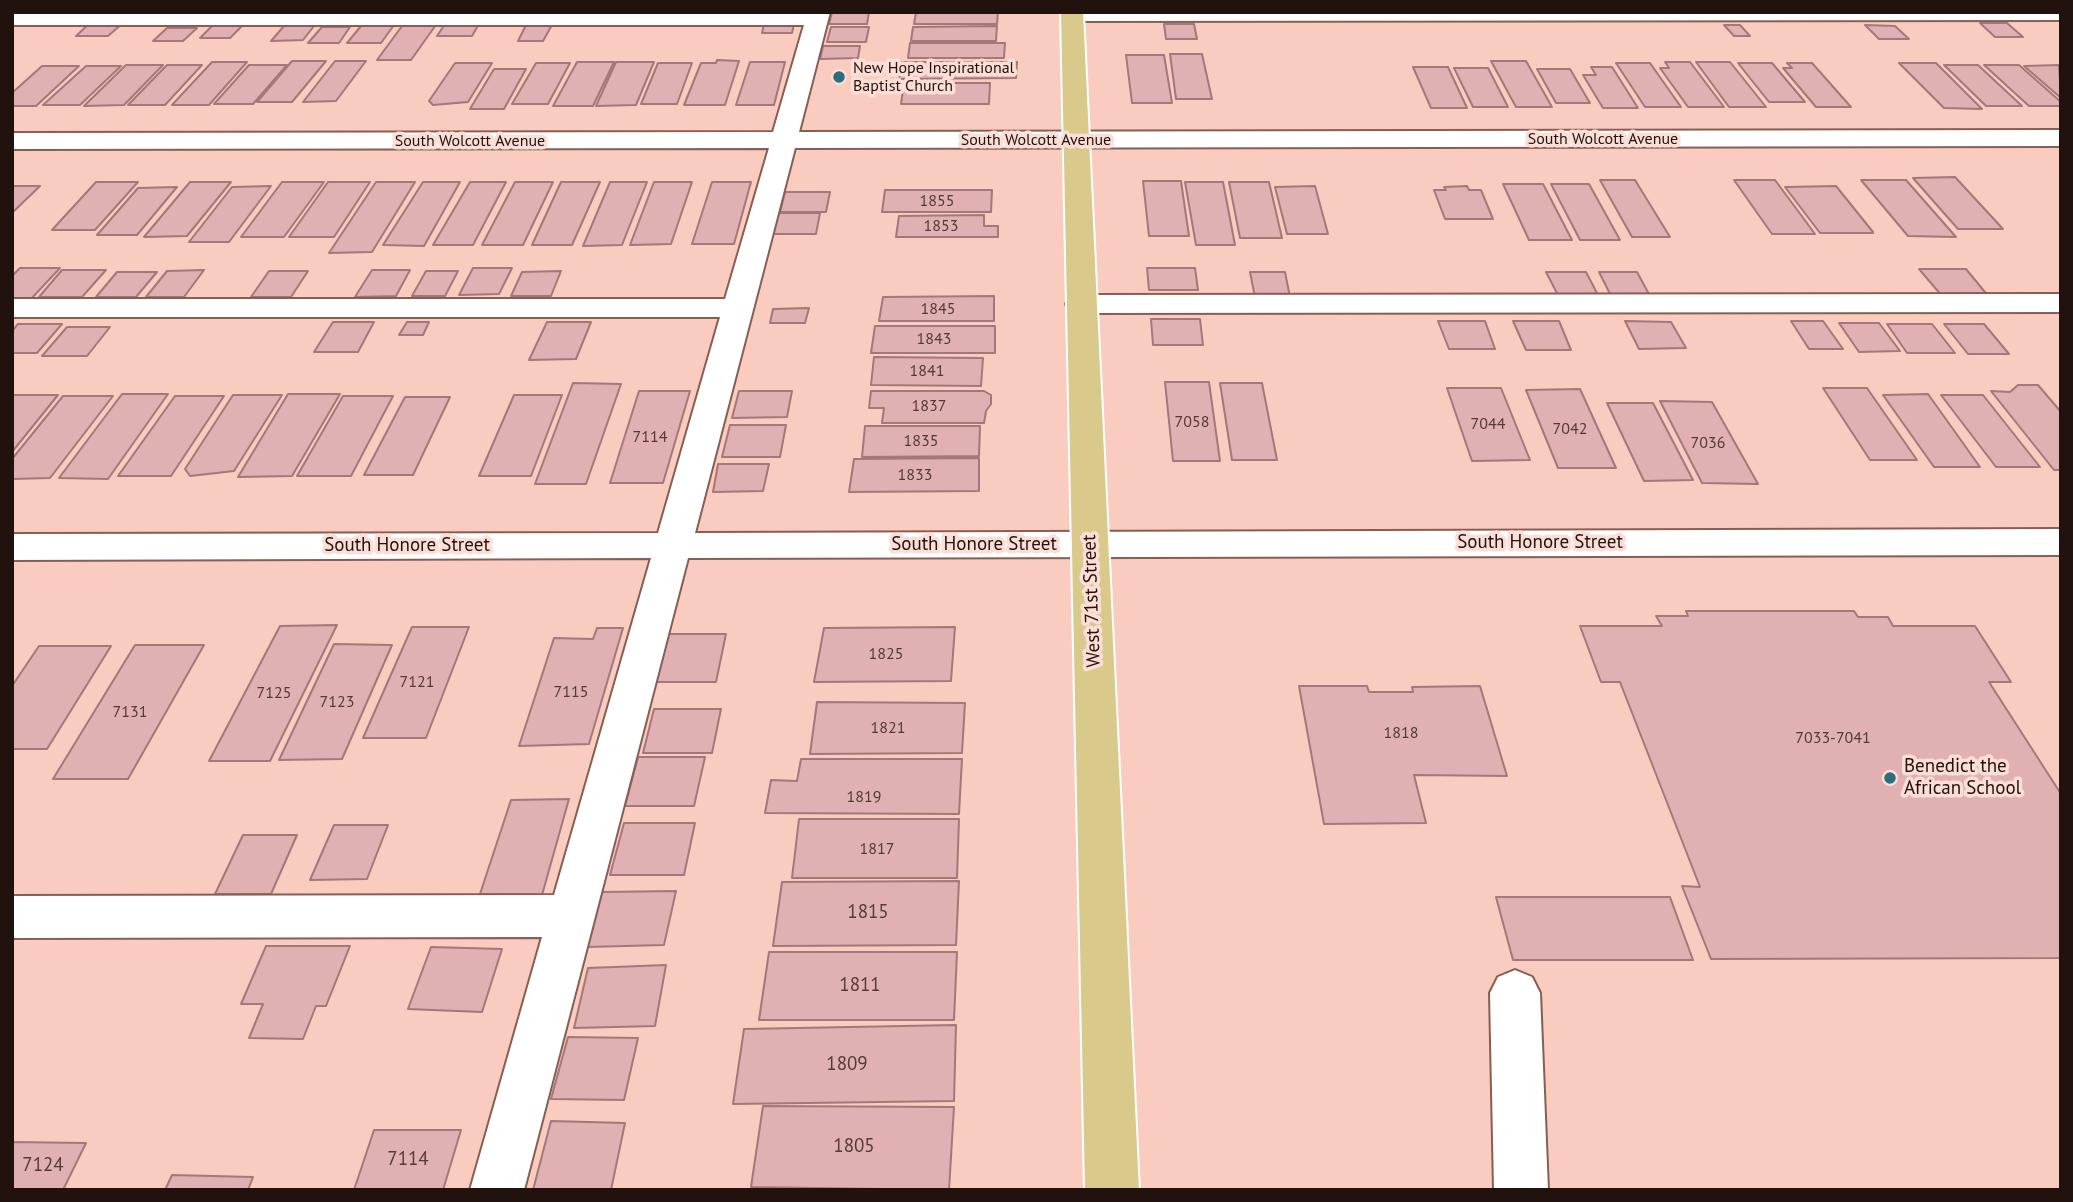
<!DOCTYPE html>
<html>
<head>
<meta charset="utf-8">
<style>
	body { margin:0 }
	#map { position:relative; width:2073px; height:1202px; overflow:hidden; background:#faccbf; font-family:"PT Sans",sans-serif }
	canvas { display:block }
	.frame { position:absolute; inset:0; border:14px solid #22120e; pointer-events:none }
</style>
</head>
<body>
<div id="map">
<canvas width="2073" height="1202"></canvas>
<div class="frame"></div>
</div>
<script>
const ctx = document.querySelector('canvas').getContext('2d');
ctx.lineJoin = 'round';
function fill(path, color) { ctx.fillStyle = color; ctx.fill(path, 'evenodd'); }
function strokePath(path, color, width, dash) { ctx.strokeStyle = color; ctx.lineWidth = width; ctx.lineCap = dash ? 'butt' : 'round'; ctx.setLineDash(dash || []); ctx.stroke(path); }
function drawText(font, color, halo, rows, align = 'center') {
  ctx.font = font + ' "PT Sans",sans-serif'; ctx.lineWidth = 7; ctx.setLineDash([]); ctx.textBaseline = 'middle'; ctx.strokeStyle = halo; ctx.fillStyle = color; for (const [text, x, y, turn = 0] of rows) {
    ctx.save(); ctx.translate(x, y); ctx.rotate((+turn || 0) * Math.PI / 180); ctx.textAlign = isNaN(turn) ? turn : align; if (halo) ctx.strokeText(text, 0, 0); ctx.fillText(text, 0, 0); ctx.restore();
  }
}
const building = new Path2D(`
	M832,12H869L867,24H829Z
	M916,12H998L997,24H914Z
	M405,22H438L411,60H377Z
	M90,23H123L108,36H76Z
	M1980,23H2007L2023,37H1995Z
	M445,24H479L472,36H437Z
	M764,24H794L792,33H762Z
	M1164,24H1194L1197,39H1166Z
	M213,25H243L230,38H200Z
	M394,25L381,43H347L361,26Z
	M526,25H552L543,41H518Z
	M1724,25H1740L1750,36H1734Z
	M1865,25L1895,26L1909,39H1879Z
	M284,26H314L303,40L271,41Z
	M997,26L996,41H911L913,27Z
	M322,27H350L339,43H308Z
	M831,27H869L866,42H827Z
	M167,28H197L183,41H153Z
	M910,43H1005L1004,58H908Z
	M823,46H860L858,58L820,59Z
	M1170,54H1202L1212,99H1176Z
	M1126,55H1164L1172,103H1132Z
	M717,60L739,61L725,105H684L701,63H716Z
	M292,61H326L292,102H257Z
	M335,61H366L336,101L303,102Z
	M1491,61H1526L1552,107H1516Z
	M212,62H247L209,105H172Z
	M577,62H614L593,106H553Z
	M616,62H654L636,105L596,106Z
	M750,62H785L774,105H736Z
	M901,62H1017L1016,78L899,79Z
	M1665,62H1690L1724,107H1688L1660,68H1669Z
	M1696,62H1730L1766,107H1729Z
	M455,63H492L468,102L433,105L429,101Z
	M536,63H570L548,104H512Z
	M658,63H692L677,104H641Z
	M1616,63H1650L1681,107H1645Z
	M1738,63H1772L1805,102H1769Z
	M1787,63H1812L1851,107H1816L1783,68H1792Z
	M1899,63H1936L1982,109L1944,108Z
	M126,65H163L124,105L84,106Z
	M167,65H202L165,105H128Z
	M249,65H287L253,104H214Z
	M1944,65H1978L2022,106H1986Z
	M1984,65H2019L2061,102V106H2029Z
	M2059,65L2061,98L2024,66Z
	M42,66H79L36,106H12V93Z
	M86,66H121L80,105H43Z
	M1413,67H1448L1467,108H1431Z
	M1591,67H1612L1638,108H1603L1583,75H1596Z
	M1454,68H1488L1508,107H1473Z
	M494,69H526L504,109H470Z
	M1537,69H1570L1590,103H1556Z
	M904,83H990L989,104H901Z
	M1955,177L2003,229H1958L1913,178Z
	M1600,180H1635L1670,237H1632Z
	M1734,180H1775L1815,234H1772Z
	M1861,180H1906L1956,237L1908,236Z
	M1143,181H1181L1189,236H1149Z
	M96,182H138L95,230H52Z
	M190,182H231L187,236L144,237Z
	M282,182H324L284,237H241Z
	M328,182H370L334,237H289Z
	M376,182H415L372,252L329,253Z
	M423,182H460L424,246L383,245Z
	M470,182H506L473,245H433Z
	M515,182H553L523,245H482Z
	M561,182H600L572,245H532Z
	M610,182H647L622,245L583,246Z
	M654,182H692L671,244L630,245Z
	M712,182H751L734,244H692Z
	M1185,182H1223L1235,245H1196Z
	M1229,182H1269L1282,238H1240Z
	M1503,184H1543L1572,240H1529Z
	M1551,184H1589L1620,240H1580Z
	M12,186H40L12,213Z
	M271,186L229,242H189L232,187Z
	M1315,186L1328,234H1287L1275,187Z
	M1467,186L1469,190H1481L1493,219H1445L1434,190H1446L1444,187Z
	M1836,186L1873,232V233H1820L1785,187Z
	M177,187L137,235H97L138,188Z
	M885,190H992L991,212H882Z
	M785,192H830L826,212H780Z
	M778,213H820L816,234H772Z
	M984,215V226H998V237H896L899,216Z
	M20,268H60L31,299H12V276Z
	M473,268H512L499,294L459,295Z
	M1147,268H1195L1198,290H1149Z
	M1919,269H1966L1989,297L1942,296Z
	M62,270H106L82,297H39Z
	M204,270L184,297H146L167,271Z
	M372,270H410L396,296L355,297Z
	M269,271H308L291,297H251Z
	M426,271H458L445,296H412Z
	M561,271L551,296H511L522,272Z
	M117,272H157L136,297H96Z
	M1250,272H1285L1290,297H1255Z
	M1546,272H1586L1599,297H1559Z
	M1599,272H1637L1650,296H1611Z
	M994,296V321H879L883,297Z
	M809,308L805,323H770L773,309Z
	M1151,319H1200L1203,345H1153Z
	M1438,321H1485L1495,349H1449Z
	M1513,321H1559L1571,350H1526Z
	M1625,321L1671,322L1686,348L1639,349Z
	M1791,321H1823L1843,349H1809Z
	M333,322H374L358,352H314Z
	M407,322H429L423,335H399Z
	M547,322H591L576,359L529,360Z
	M1839,323H1879L1900,351L1859,352Z
	M18,324H62L37,353H12V331Z
	M1887,324H1932L1955,353H1907Z
	M1944,324H1984L2009,354H1968Z
	M875,326H995V353H871Z
	M67,327H110L87,356H42Z
	M874,357L983,358L981,386L871,385Z
	M1165,382H1209L1220,461H1173Z
	M573,383L621,384L586,484H535Z
	M1220,383H1262L1277,460H1232Z
	M2018,385H2038L2061,412V470H2054L1991,391L2010,392Z
	M1447,388H1501L1530,460L1472,461Z
	M1823,388H1867L1917,460H1870Z
	M1580,389L1616,468H1558L1526,390Z
	M639,391H690L663,483H610Z
	M739,391H792L787,417L732,418Z
	M871,391H984L991,395V404L986,411L984,423H882L884,408H869Z
	M122,394H168L108,479L59,478Z
	M288,394H340L292,476L238,477Z
	M1928,394L1980,467H1934L1883,395Z
	M12,395H58L12,452Z
	M233,395H282L234,471L190,476L185,469Z
	M514,395H562L531,476H479Z
	M1941,395H1983L2040,467H1996Z
	M63,396H113L50,478L12,479V459Z
	M175,396H224L171,476H118Z
	M343,396H393L351,476H297Z
	M405,397H450L413,475H364Z
	M1660,401L1712,402L1758,484L1702,483Z
	M1607,403H1653L1693,480L1644,481Z
	M730,425H786L780,457H722Z
	M865,426H980L979,456L862,457Z
	M979,458V491L849,492L854,459Z
	M718,464H769L763,491L713,492Z
	M1686,611H1854L1858,617H1888L1893,626H1975L2011,682H1989L2061,794V958L1711,959L1682,886L1700,887L1620,682H1601L1580,626H1662L1656,616H1688Z
	M337,625L270,761H209L280,626Z
	M412,627H469L426,738H363Z
	M955,627L951,681L814,682L824,628Z
	M597,628H623L589,744L519,746L554,638L593,639Z
	M668,634H726L716,682H655Z
	M334,644L392,645L342,759L279,760Z
	M135,645H204L128,779H53Z
	M39,646H111L47,749H12V686Z
	M1299,686H1367L1369,692H1413L1412,687L1480,686L1507,776L1414,775L1426,823L1324,824Z
	M817,702L965,703L962,753L810,754Z
	M654,709H721L712,753H643Z
	M638,757H705L694,806H625Z
	M801,759H962L959,814L765,813L771,780L797,781Z
	M569,799L542,895L480,894L511,800Z
	M799,819H959L957,878H792Z
	M624,823H695L684,875H610Z
	M334,825H388L367,879L310,880Z
	M243,835H297L271,894H215Z
	M959,881L956,945L773,946L782,882Z
	M676,891L664,945L587,947L601,892Z
	M1496,897H1670L1693,960H1513Z
	M266,946H350L326,1006H316L303,1039L249,1038L263,1004H241Z
	M431,947L502,949L482,1012L408,1009Z
	M769,952H957L954,1020H759Z
	M666,965L655,1026L574,1028L588,968Z
	M956,1025L954,1101L733,1104L744,1029Z
	M568,1037L638,1038L624,1100L551,1099Z
	M763,1106L954,1107L949,1190L751,1187Z
	M551,1121L625,1123L611,1190H533Z
	M374,1130H461L443,1190H354Z
	M12,1142L86,1143L63,1190H12Z
	M172,1175L253,1177L248,1190H165Z`);
const minor = new Path2D(`
	M12,12H830L799,132L2061,130V146L795,148L695,533L2061,529V555L688,558L524,1190H470L542,937L12,938V896L554,895L651,558L12,560V534L658,533L720,317H12V299H725L769,148L12,149V133L773,132L804,25H12Z
	M1062,12H2061V20L1072,21L1064,19Z
	M2061,294V312L1081,313L1070,310L1066,304L1070,298L1081,295Z
	M1515,970L1532,977L1540,993L1548,1190H1494L1490,993L1498,977Z`);
const major = new Path2D(`
	M1061,12H1083L1139,1190H1085Z`);
const markers = [
	[839,77,7,"#2b6f7f"],
	[1890,778,7,"#2b6f7f"]
];
const farPoinames = [
	["New Hope Inspirational",853,68],
	["Baptist Church",853,86]
];
const farStreetnames = [
	["South Wolcott Avenue",1603,139],
	["South Wolcott Avenue",1036,140],
	["South Wolcott Avenue",470,141]
];
const numberNames = [
	["1855",937,201],
	["1853",941,226],
	["1845",938,309],
	["1843",934,339],
	["1841",927,371],
	["1837",929,406],
	["7058",1192,422],
	["7044",1488,424],
	["7042",1570,429],
	["7114",650,437],
	["1835",921,441],
	["7036",1708,443],
	["1833",915,475],
	["1825",886,654],
	["7121",417,682],
	["7115",571,692],
	["7125",274,693],
	["7123",337,702],
	["7131",130,712],
	["1821",888,728],
	["1818",1401,733],
	["7033-7041",1833,738],
	["1819",864,797],
	["1817",877,849]
];
const streetNames = [
	["South Honore Street",1540,543],
	["South Honore Street",974,545],
	["South Honore Street",407,546],
	["West 71st Street",1092,601,-92]
];
const poiNames = [
	["Benedict the",1904,767],
	["African School",1904,789]
];
const nearNumbernames = [
	["1815",868,913],
	["1811",860,986],
	["1809",847,1065],
	["1805",854,1147],
	["7114",408,1160],
	["7124",43,1166]
];
fill(building, '#e0b0b2');
strokePath(building, '#a47779', 2);
strokePath(minor, '#865e53', 4);
strokePath(major, '#fff', 4);
fill(minor, '#fff');
fill(major, '#d9ca8c');
for (const [x, y, r, color] of markers) { const dot = new Path2D(); dot.arc(x, y, r, 0, 2 * Math.PI); ctx.fillStyle = color; ctx.fill(dot); strokePath(dot, '#fbded6', 2.5); }
drawText('16px', '#22120e', '#fbded6', farPoinames, 'left');
drawText('16px', '#22120e', '#fbded6', farStreetnames);
drawText('16px', '#523a37', null, numberNames);
drawText('19px', '#22120e', '#fbded6', streetNames);
drawText('19px', '#22120e', '#fbded6', poiNames, 'left');
drawText('19px', '#523a37', null, nearNumbernames);
</script>
</body>
</html>
